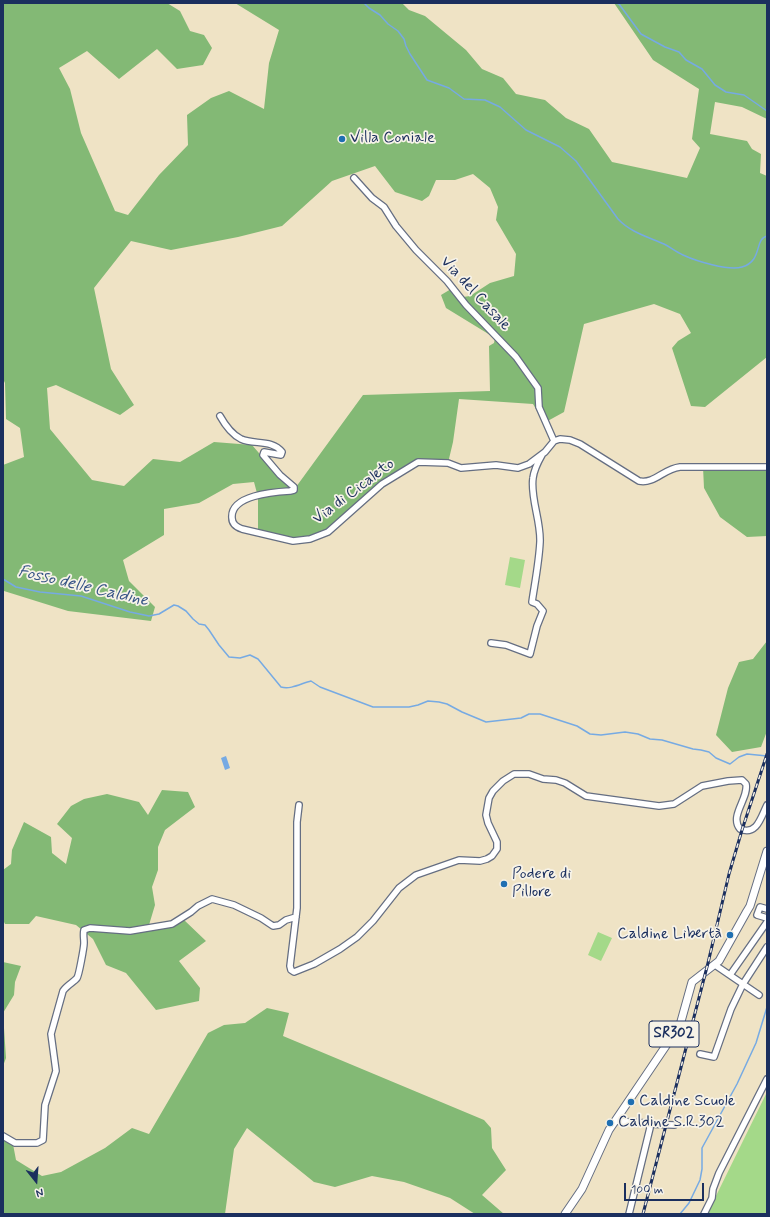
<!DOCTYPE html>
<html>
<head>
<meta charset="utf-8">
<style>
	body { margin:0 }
	#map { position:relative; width:770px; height:1217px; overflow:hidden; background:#efe3c5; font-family:Mynerve,sans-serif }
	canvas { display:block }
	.frame { position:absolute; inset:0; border:4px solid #1b2f5e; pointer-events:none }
	.north { position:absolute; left:16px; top:1161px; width:40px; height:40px; -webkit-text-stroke:3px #f7f3e8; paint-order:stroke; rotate:163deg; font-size:11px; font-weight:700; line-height:16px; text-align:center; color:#1b2f5e }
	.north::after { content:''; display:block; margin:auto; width:14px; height:18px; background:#1b2f5e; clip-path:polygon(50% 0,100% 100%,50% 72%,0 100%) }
	.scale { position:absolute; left:624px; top:1183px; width:80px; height:18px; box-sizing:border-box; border:2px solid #1b2f5e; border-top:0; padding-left:5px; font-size:12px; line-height:14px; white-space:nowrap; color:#1b2f5e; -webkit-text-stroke:3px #f7f3e8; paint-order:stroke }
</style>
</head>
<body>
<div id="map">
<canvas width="770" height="1217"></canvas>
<div class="frame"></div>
<div class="north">N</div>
<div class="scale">100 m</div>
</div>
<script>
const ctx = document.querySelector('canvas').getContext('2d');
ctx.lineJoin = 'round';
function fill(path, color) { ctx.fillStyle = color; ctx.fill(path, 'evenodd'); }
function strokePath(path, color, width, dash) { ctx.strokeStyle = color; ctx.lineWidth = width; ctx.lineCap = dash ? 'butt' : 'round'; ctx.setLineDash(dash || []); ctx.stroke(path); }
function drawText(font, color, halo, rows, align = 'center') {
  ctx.font = font + ' Mynerve,sans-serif'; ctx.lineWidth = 3.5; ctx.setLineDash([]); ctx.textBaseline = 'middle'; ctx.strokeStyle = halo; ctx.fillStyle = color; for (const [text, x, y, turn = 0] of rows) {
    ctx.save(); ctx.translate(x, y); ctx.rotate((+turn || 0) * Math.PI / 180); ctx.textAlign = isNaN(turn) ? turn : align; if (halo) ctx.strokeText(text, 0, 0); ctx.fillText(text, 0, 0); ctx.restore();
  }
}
const green = new Path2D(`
	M510,557L525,560L520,588L505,585Z
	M598,932L612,938L601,961L588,955Z
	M767,1092V1214H701L710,1196L715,1198Z`);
const forest = new Path2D(`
	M3,3H167L180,11L190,31L204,35L212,48L203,65L177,69L157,49L119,79L87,51L59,68L70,89L81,133L115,211L128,215L159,175L188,145L187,115L211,98L229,91L264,109L269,63L279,30L235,3H402L409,10L425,16L466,50L482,69L503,78L516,94L545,100L566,118L589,129L612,162L687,178L700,148L692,139L699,89L653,60L614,3H767V119L742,107L715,102L710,134L747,141L752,149L761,154L760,173L767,176V357L705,407L691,406L672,348L678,341L691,333L680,314L654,304L584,324L564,412L544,423L533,404L459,399L453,442L448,463L418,462L382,484L328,532L293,541L258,532V497L254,482L233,484L199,503L164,509V535L123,560L129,581L155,607L151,621L68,611L4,591L3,465L24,457L20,428L6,419L5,383L3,379ZM375,166L395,192L422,201L429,196L436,180H455L473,174L490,188L498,207L496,220L516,254L514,276L490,283L470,296L463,297L451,289L441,295L446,308L495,338L494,343L489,346L490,391L363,395L296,487L284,482L252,445L214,442L180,462L153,459L124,486L92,480L50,429L47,388L56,385L120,415L134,405L111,369L94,288L131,241L171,250L238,237L282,226L332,181Z
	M703,467H767V536L747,537L720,517L704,488Z
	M767,641V731L761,747L732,752L716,735L728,688L739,662L753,659Z
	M162,790L188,792L195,807L165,830L158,847V870L152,887L155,905L149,925V931L169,927L183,919L206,941L179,961L200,988L199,1001L156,1010L126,973L106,965L93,939L76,925L36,916L29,924H5L3,920V870L11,864L12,850L24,822L51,837L52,853L66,864L72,838L57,824L71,806L84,799L107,794L139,802L148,815Z
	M3,962L21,966L15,982L14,995L3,1013L6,1058L3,1066Z
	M267,1008L289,1013L283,1036L484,1120L491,1128L492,1148L506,1170L482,1195L504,1214H475L450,1198L404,1182L372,1176L335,1187L314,1182L247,1128L234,1149L225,1214H3V1133L12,1139L16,1160L42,1176L61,1172L105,1148L132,1128L149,1134L208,1033L224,1025L245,1023Z`);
const water = new Path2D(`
	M226,756L230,768L225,770L221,758Z`);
const stream = new Path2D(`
	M364,3L369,8L380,15L388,24L398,31L404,39L406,46L410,54L427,80L449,88L464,99L485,100L500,107L526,130L560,147L576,161L618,219C630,232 648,237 664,244C670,247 676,252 683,255C696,261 728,271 742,267C763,261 754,239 767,236
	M616,3L619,4L641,34L665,47L679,52L686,60L702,69L715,85L726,92L744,95L767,111
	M3,579L16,587L40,592L81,596L130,612L149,616L159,614L174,605L178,606L186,611L193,619L199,624L205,625L209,630L219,645L229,657L240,658L250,655L258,659L281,687C291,690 302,683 311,681L320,687L373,707H409L418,705L428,701L439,702L447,704L462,712L486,722L521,718L529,714H540L577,726L590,734L601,735L625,732L638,734L650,739L662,740L693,749L701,750L709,752L716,758L730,764L739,757L747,754L767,756
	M680,1214L689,1203L700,1180L702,1169V1148L737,1084L756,1043L767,1007`);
const minor = new Path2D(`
	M354,178L372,198L384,207L396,226L416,250L447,281L466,305L516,357L538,388L539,407L554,441
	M220,416C225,425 231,434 241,439C254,445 272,439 282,452L281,455L264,452L263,455L280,475L294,487V490L290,491C274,492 230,495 232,518C232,524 236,527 242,529L293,541L310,539L328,532L382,484L418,462L448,463L461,468L496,465L518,468L529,464L545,452L554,441L560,439L570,440L580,444L639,481C655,484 663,469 680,467H767
	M491,643L506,645L530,654L537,626L543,611L537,604L532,602C535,582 539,562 540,542C541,521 530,497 533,478C534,470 538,462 542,455
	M299,805L297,822V908L290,966L291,970L294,972L314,964L340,949L357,937L373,921L399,888L416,875L459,860L480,861L487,859L492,856L497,849V842L488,823L486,815L489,798L493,791L503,781L514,774H529L543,779L556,780L565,783L586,796L659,806L674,804L702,786L728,781L742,780L746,784C749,798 729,816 740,829C757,836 761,817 767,805
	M767,909L760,907L757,915L767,918
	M715,965L759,995
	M730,975L767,922
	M700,1054L714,1057L731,1009L743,984L767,947
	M615,1121L646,1123L649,1124L650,1128L629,1214
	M649,1124L674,1125
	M3,1136L15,1143H37L43,1140L45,1105L56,1071L51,1034L63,991C67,985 74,982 77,978C79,975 84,947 84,943C84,938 83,935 84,930L90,928L130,931L172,924L191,912L198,906L212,899L234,905L261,918L273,926L279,925L286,920L296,917
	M704,1214L712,1198L713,1189L719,1173L767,1079`);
const major = new Path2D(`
	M565,1214L582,1189L609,1130L680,1025L692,982L719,961L747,911L750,906L767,851`);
const rail = new Path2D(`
	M643,1214L708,963L729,874L742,830L767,754`);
const markers = [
	[342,139,4,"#1f6fb2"],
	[504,884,4,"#1f6fb2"],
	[730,935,4,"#1f6fb2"],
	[631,1102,4,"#1f6fb2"],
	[610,1123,4,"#1f6fb2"]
];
const shields = [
	[674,1034,50]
];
const shieldNames = [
	["SR302",674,1034]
];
const poiNames = [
	["Villa Coniale",350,139],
	["Podere di",512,875],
	["Pillore",512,893],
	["Caldine Libertà",722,935,"right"],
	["Caldine Scuole",639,1102],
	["Caldine S.R.302",618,1123]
];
const streetNames = [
	["Via del Casale",475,294,47],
	["Via di Cicaleto",354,492,-37]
];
const waterNames = [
	["Fosso delle Caldine",83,587,13]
];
fill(green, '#a4d989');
fill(forest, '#83b975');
fill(water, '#76aae3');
strokePath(stream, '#76aae3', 1.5);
strokePath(minor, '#656e82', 8);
strokePath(major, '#656e82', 9);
strokePath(minor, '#fff', 5.5);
strokePath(major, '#fff', 7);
strokePath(rail, '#1b2f5e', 3);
strokePath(rail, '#f7f3e8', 1.5, [4.5]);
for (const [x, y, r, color] of markers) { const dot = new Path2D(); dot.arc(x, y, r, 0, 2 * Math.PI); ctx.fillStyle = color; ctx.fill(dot); strokePath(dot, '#f7f3e8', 1.5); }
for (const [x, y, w] of shields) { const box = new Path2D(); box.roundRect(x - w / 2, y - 13, w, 26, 3); ctx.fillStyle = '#f7f3e8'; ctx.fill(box); strokePath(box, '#1b2f5e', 1); }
drawText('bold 15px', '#1b2f5e', null, shieldNames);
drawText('16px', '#1b2f5e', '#f7f3e8', poiNames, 'left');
drawText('16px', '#1b2f5e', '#f7f3e8', streetNames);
drawText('italic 17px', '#365486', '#f7f3e8', waterNames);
</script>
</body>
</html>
